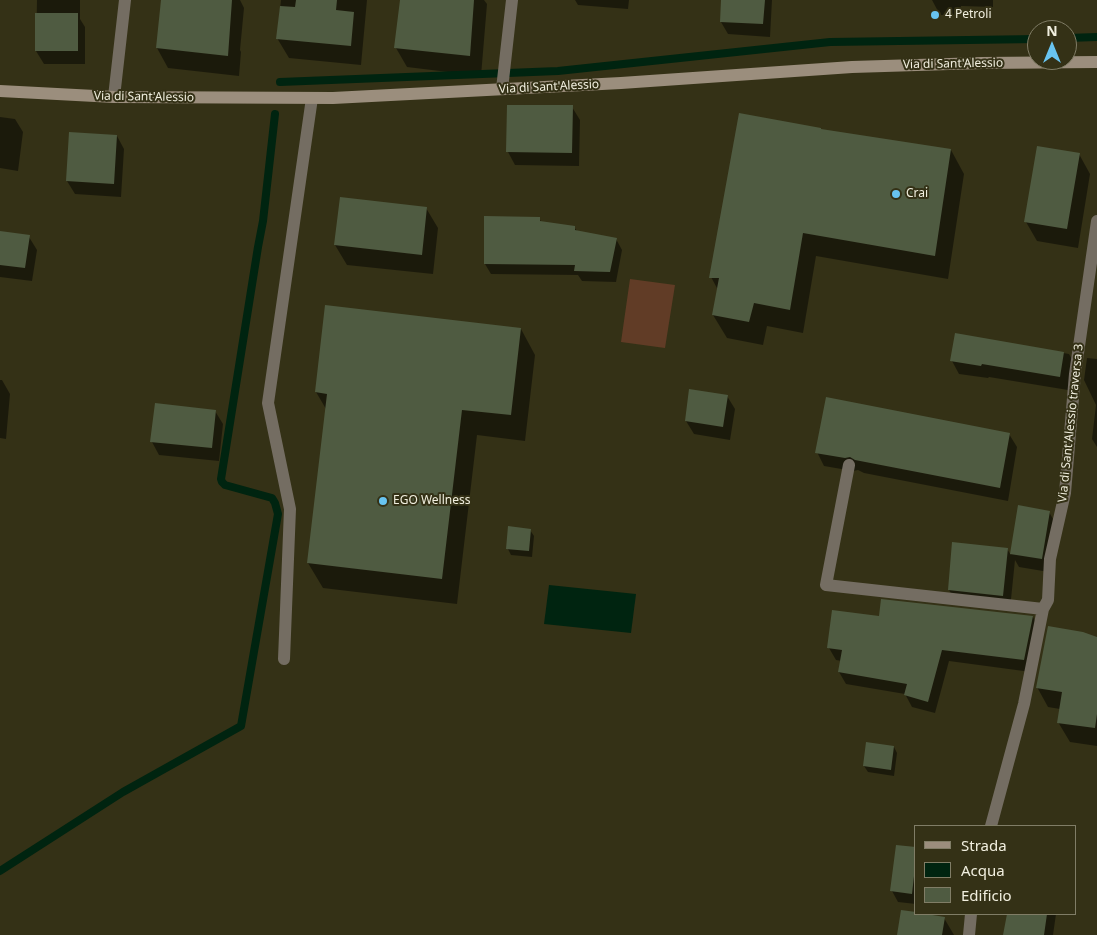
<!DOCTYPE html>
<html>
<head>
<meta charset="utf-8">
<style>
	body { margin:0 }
	#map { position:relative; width:1097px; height:935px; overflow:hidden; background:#343116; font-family:"Noto Sans",sans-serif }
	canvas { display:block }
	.legend { position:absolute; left:914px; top:825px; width:162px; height:90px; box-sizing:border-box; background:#343116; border:1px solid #807d66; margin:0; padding:6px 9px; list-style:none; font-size:15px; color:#f1efdf }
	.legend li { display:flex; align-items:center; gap:10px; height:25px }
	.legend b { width:25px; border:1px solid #807d66 }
	.north { position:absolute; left:1027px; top:20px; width:50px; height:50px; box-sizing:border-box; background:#343116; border:1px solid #807d66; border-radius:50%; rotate:0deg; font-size:14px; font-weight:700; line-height:20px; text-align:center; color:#f1efdf }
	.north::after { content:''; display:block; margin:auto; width:18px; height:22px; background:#68c4f0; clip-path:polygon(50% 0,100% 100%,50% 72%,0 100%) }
</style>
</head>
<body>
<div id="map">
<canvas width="1097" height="935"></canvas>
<ul class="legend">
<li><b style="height:6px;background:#9b8e7d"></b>Strada</li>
<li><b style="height:14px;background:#002410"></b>Acqua</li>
<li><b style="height:14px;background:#4f5b41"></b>Edificio</li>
</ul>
<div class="north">N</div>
</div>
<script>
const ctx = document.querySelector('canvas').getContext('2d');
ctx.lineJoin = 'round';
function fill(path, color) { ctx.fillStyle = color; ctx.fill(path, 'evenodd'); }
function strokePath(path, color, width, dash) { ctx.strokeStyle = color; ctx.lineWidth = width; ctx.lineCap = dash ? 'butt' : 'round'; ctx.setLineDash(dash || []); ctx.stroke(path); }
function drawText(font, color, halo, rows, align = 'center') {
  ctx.font = font + ' "Noto Sans",sans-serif'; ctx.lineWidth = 4; ctx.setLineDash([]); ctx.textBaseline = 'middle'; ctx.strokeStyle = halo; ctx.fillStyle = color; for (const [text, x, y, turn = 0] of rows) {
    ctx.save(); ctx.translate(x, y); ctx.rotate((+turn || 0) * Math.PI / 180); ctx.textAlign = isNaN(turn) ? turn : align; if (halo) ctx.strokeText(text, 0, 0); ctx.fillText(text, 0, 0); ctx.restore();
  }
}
const green = new Path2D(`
	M630,279L675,285L665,348L621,342Z`);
const water = new Path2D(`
	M549,585L636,594L631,633L544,624Z`);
const shadow = new Path2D(`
	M37,0H80V19L85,27V64H44L36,51Z
	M162,0H240L244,8L240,50L241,52L239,76L168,68L157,48Z
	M281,0H367L361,65L289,58L277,38Z
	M401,0H484L487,4L481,76L407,67L396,48Z
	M575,0H629L628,9L578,5Z
	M722,0H772L770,37L728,34L721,22Z
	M932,0H993V7L961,6L960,15H940Z
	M508,106L572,107L580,120L579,166L515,165L508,152Z
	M0,117L15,119L23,132L18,171L0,168Z
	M117,136L124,149L121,197L75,194L67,181Z
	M951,150L964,174L948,279L816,256L803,333L767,326L763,345L727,338L713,315L718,290L711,277Z
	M1079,154L1090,174L1078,248L1037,241L1026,222Z
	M426,208L438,228L433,274L347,265L335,245Z
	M539,218L542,223L574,227L577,231L616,239L622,250L616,282L582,281L578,275L491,274L485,264Z
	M0,232L29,237L37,250L32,281L0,277Z
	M521,329L535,355L525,441L477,435L457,604L323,588L308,563L326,409L316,392Z
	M956,335L1069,354L1077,368L1074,391L989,377L988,378L959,374L952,361Z
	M1087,358L1097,359V447L1092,439L1096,405L1084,380Z
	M0,380H2L10,394L6,439L0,438Z
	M727,396L735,409L730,440L694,434L686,421Z
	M215,411L223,424L219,461L159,455L152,442Z
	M1009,434L1017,447L1008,501L864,473L858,470L853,471L824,466L817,452Z
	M1020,507L1049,512L1057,526L1049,572L1019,567L1015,560L1010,609L957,603L949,590L1007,549L1011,555Z
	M530,530L534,536L532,557L511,555L508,549Z
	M1033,617L1039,629L1031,672L949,661L935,713L912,707L905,694L846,684L839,672L842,661L836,660L829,648Z
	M1097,638V746L1070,742L1058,722L1060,709L1048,707L1037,687Z
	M894,747L897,753L894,776L868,772L864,766Z
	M916,848V904L898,902L892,891Z
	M916,914L944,918L954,935H898Z
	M1008,914H1056L1053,935H1005Z`);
const stream = new Path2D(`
	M1067,38L1097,37
	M280,82L558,71L830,42L1037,39
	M0,871L123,792L241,726L278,514L275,503L272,498L225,485L222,482L221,479L258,247L263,221L275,114`);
const building = new Path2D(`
	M161,0H232L228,56L156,48Z
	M296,0H337L336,10L354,12L351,46L276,39L280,6L295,7Z
	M400,0H474L470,56L394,48Z
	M721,0H765L763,24L720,22Z
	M35,13H78V51H35Z
	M507,105H573L572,153L506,152Z
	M739,113L821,128V129L951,149L935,256L803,233L790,310L754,303L749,322L712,315L719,278H709Z
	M69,132L117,135L114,184L66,181Z
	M1037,146L1080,153L1067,229L1024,222Z
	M340,197L427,207L422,255L334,245Z
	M484,216L540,217V221L575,226V230L617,238L610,272L574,271L575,265L484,264Z
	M0,231L30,235L25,268L0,265Z
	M325,305L521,328L511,415L462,410L442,579L307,563L327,394L315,392Z
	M955,333L1064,352L1060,377L982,364L981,366L950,361Z
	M689,389L728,395L723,427L685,421Z
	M826,397L1010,433L1000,488L855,460L850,457L845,458L815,453Z
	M155,403L216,410L212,448L150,442Z
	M1018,505L1050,511L1042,559L1010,554Z
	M508,526L531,529L529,551L506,549Z
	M952,542L1008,548L1003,596L948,590Z
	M881,599L1033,616L1024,660L942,650L928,702L904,695L907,684L838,672L842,650L827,648L832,610L879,616Z
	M1048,626L1083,632L1097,637V714L1095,728L1057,723L1062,692L1036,688Z
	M866,742L894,746L891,770L863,766Z
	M896,845L916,847V858L912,894L890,891Z
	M901,910L916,912V914H926L945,917L942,935H897Z
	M1007,914H1047L1044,935H1003Z`);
const street = new Path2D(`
	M502,89L512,0
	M114,97L125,0
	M849,465L826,585L1043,609
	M284,659L290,509L268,403L312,98
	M991,826L1024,704L1043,609L1048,600L1050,559L1065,493L1075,374L1097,221
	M969,935L971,914`);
const secondary = new Path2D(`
	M0,91L114,97L333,98L621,83L852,67L982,63L1097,62`);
const markers = [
	[935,15,5,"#68c4f0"],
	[896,194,5,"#68c4f0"],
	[383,501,5,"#68c4f0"]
];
const poiNames = [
	["4 Petroli",945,15],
	["Crai",906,194],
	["EGO Wellness",393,501]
];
const streetNames = [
	["Via di Sant'Alessio",953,64,-1],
	["Via di Sant'Alessio",549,87,-3],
	["Via di Sant'Alessio",144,97,1],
	["Via di Sant'Alessio traversa 3",1071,423,-84]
];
fill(green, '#613c26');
fill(water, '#002410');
fill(shadow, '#0007');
strokePath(stream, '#002410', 8);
fill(building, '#4f5b41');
strokePath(street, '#746d62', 12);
strokePath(secondary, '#9b8e7d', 12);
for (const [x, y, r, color] of markers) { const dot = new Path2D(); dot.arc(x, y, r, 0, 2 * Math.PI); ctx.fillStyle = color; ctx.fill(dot); strokePath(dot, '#343116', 2); }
drawText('12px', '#f1efdf', '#343116', poiNames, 'left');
drawText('12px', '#f1efdf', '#343116', streetNames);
</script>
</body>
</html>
